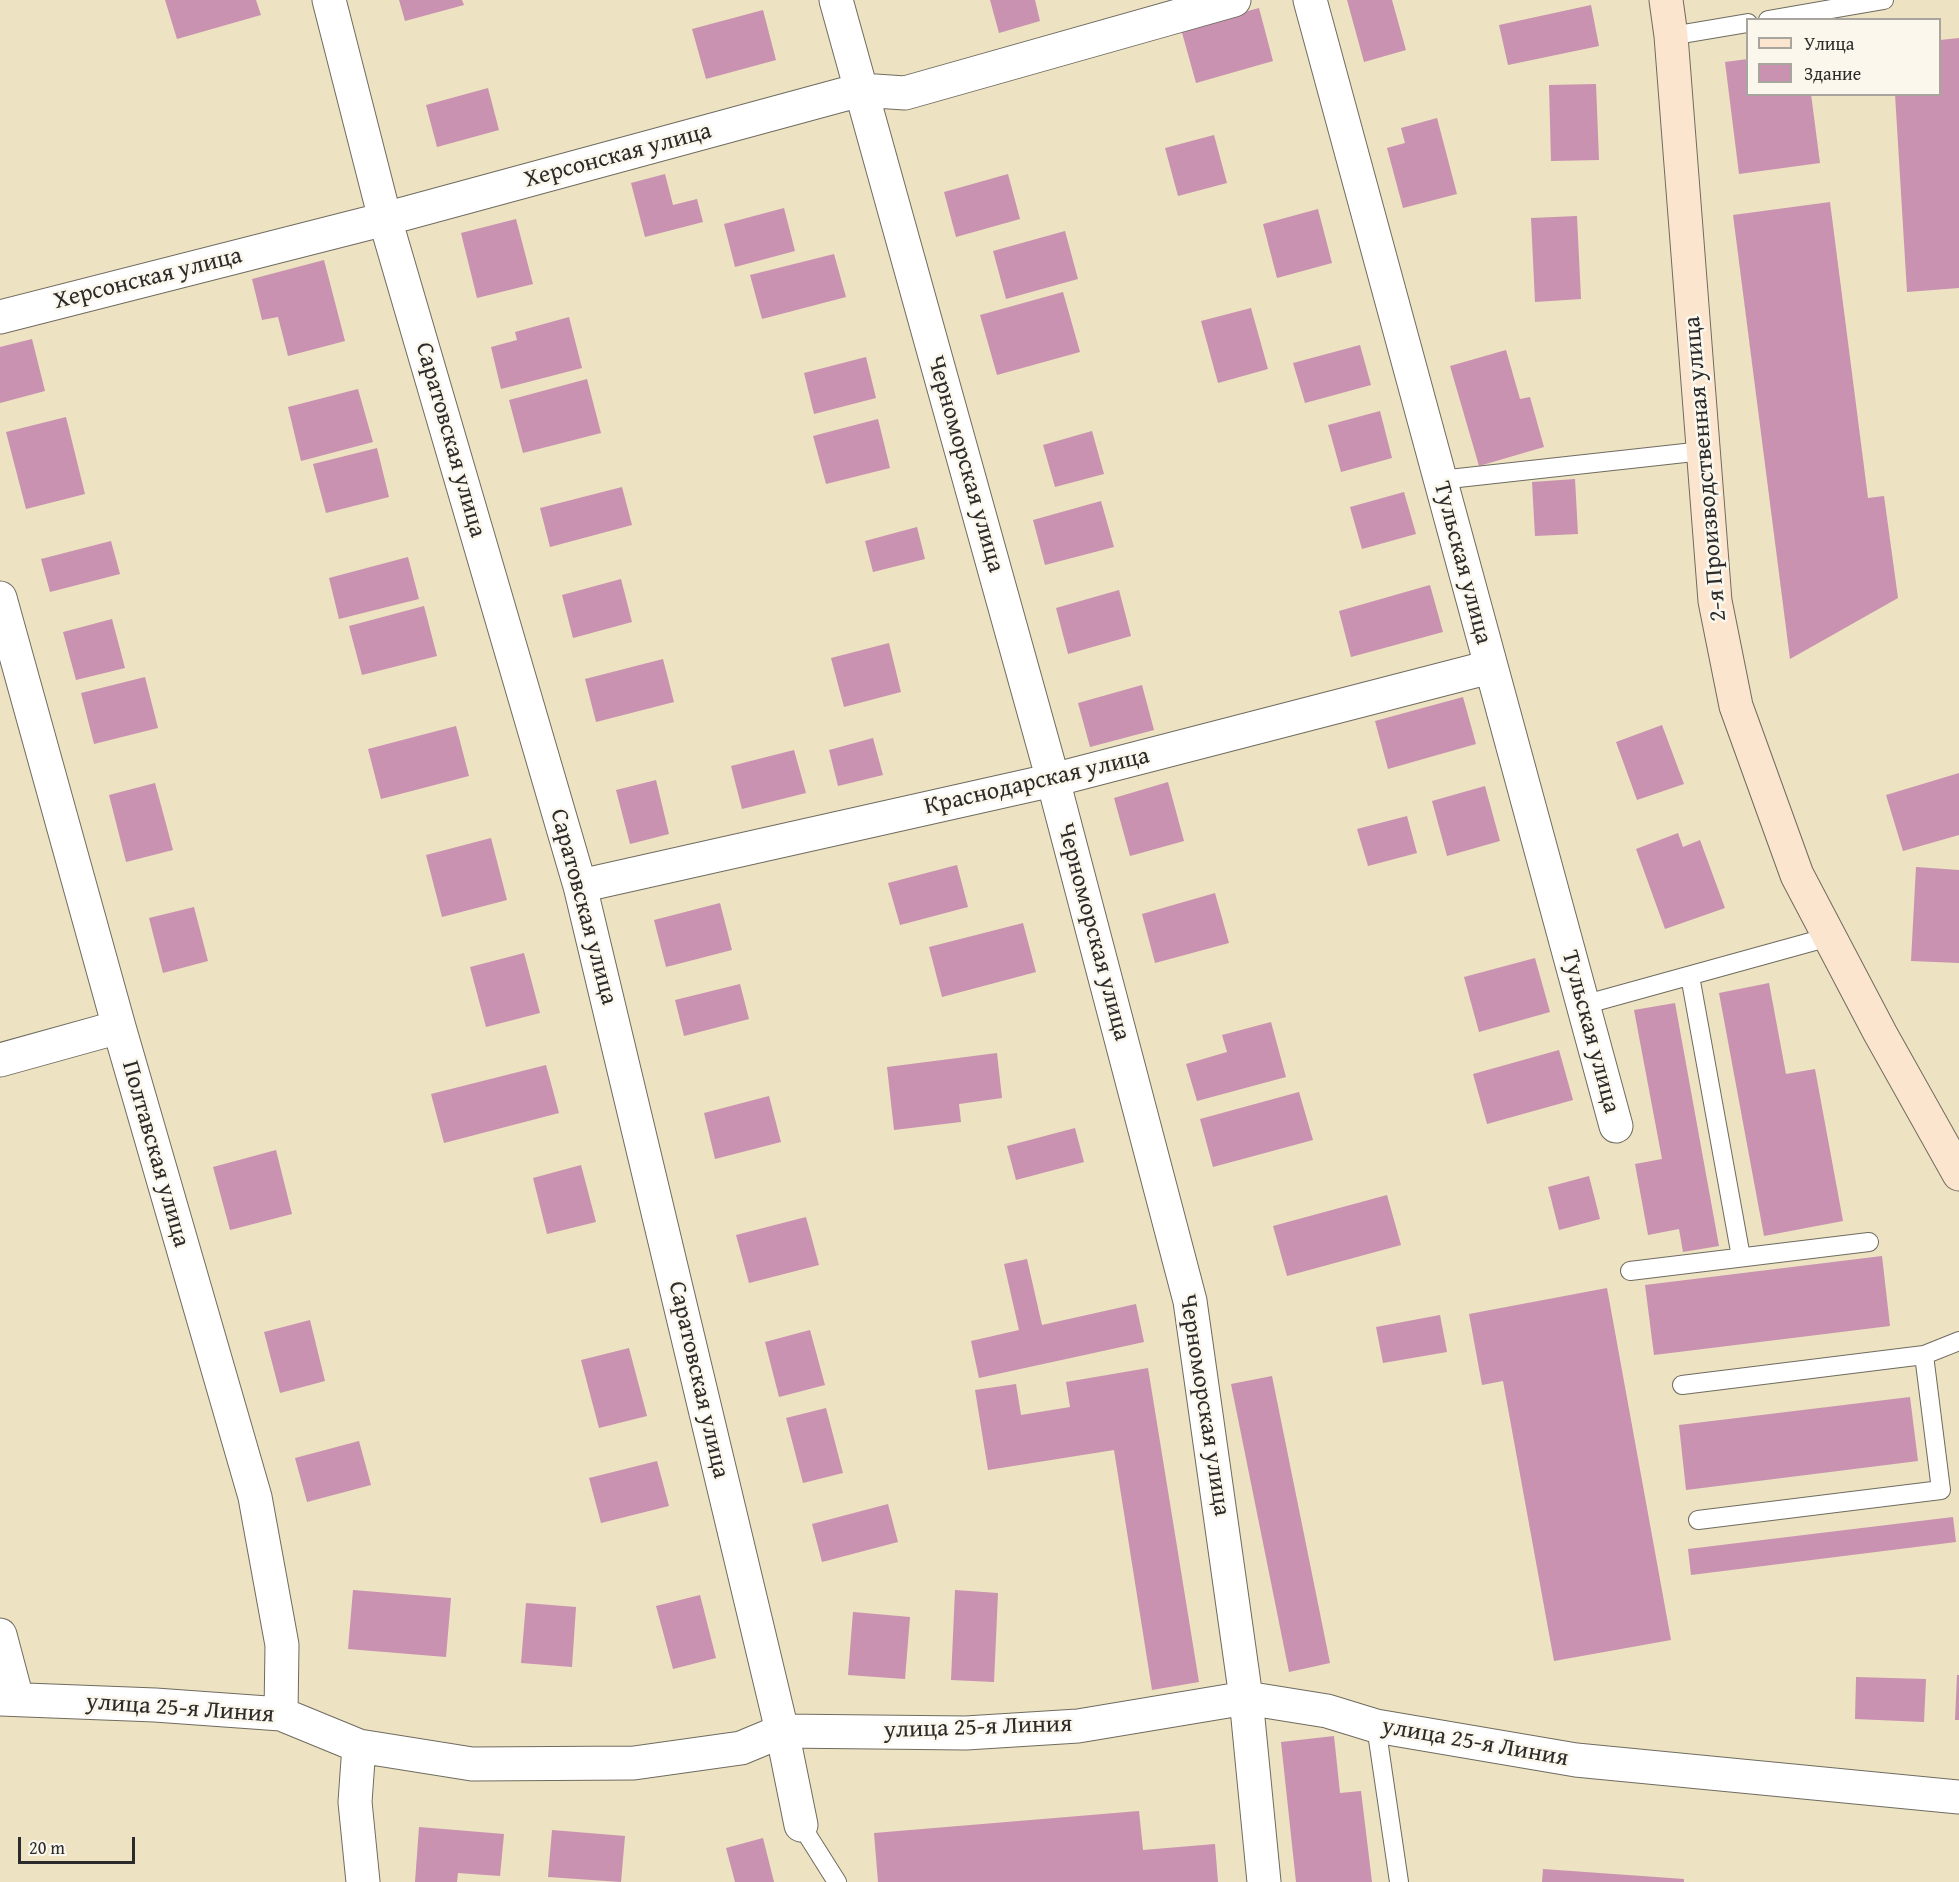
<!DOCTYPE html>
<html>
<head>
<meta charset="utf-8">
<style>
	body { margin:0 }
	#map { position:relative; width:1959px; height:1882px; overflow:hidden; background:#ede2c1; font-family:"Gentium Book Plus",serif }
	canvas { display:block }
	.legend { position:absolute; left:1746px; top:18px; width:195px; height:78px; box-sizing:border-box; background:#fbf7ec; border:2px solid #a8a59f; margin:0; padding:8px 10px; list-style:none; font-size:18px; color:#2b2b2b }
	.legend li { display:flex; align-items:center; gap:12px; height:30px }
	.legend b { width:30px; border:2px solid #a8a59f }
	.scale { position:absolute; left:18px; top:1837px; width:117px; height:27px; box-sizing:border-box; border:3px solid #2b2b2b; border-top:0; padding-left:8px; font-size:18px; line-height:21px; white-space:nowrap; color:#2b2b2b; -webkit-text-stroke:4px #fbf7ec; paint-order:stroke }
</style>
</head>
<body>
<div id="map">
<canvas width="1959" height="1882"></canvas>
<ul class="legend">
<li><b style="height:8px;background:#fbe5cf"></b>Улица</li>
<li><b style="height:16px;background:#c892b0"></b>Здание</li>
</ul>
<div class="scale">20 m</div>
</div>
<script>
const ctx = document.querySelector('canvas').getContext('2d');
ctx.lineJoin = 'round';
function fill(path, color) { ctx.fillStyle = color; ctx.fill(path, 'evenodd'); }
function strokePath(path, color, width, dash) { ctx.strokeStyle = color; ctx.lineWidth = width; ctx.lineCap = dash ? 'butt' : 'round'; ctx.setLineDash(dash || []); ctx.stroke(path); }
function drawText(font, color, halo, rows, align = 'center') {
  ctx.font = font + ' "Gentium Book Plus",serif'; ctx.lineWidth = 5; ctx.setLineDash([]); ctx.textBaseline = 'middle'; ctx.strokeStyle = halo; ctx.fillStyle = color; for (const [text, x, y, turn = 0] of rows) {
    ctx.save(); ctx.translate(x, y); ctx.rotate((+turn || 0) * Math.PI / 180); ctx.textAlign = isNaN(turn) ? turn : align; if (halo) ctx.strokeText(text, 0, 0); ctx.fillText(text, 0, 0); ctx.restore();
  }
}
const building = new Path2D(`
	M165,0H256L261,15L177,39Z
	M399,0H462L464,5L405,21Z
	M990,0H1035L1040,21L999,33Z
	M1347,0H1392L1406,50L1364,62Z
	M1591,5L1599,46L1508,65L1499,25Z
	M1259,8L1273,61L1196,83L1181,29Z
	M763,10L776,60L706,79L692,29Z
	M1959,38V288L1907,292L1895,94H1940V40Z
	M1748,59V94H1811L1820,163L1739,174L1725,62Z
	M1596,84L1599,160L1551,161L1549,85Z
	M488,88L499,130L437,147L426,105Z
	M1437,118L1457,194L1403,208L1387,148L1405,143L1401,128Z
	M1214,135L1227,183L1178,196L1165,148Z
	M665,174L673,205L697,199L703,222L645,237L631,183Z
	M1008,174L1020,219L956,237L944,192Z
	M1830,202L1868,498L1884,496L1898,598L1790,659L1733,215Z
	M784,208L795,251L735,267L724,224Z
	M1318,209L1332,263L1277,278L1263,224Z
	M1577,216L1581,299L1535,302L1531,218Z
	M516,219L533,284L477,298L461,233Z
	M1065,231L1078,279L1006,299L993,251Z
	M834,254L846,297L762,319L750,275Z
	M324,260L345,341L288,356L278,317L262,320L252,279Z
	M1063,292L1080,352L997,375L980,315Z
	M1251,308L1268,369L1218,383L1201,321Z
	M569,317L582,368L501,389L491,347L517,340L515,332Z
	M32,339L45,391L0,403V347Z
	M1360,345L1371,385L1305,403L1293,363Z
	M1506,350L1520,399L1530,397L1544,447L1479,466L1450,366Z
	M866,357L876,398L814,414L804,373Z
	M587,379L601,433L523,453L509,400Z
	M358,389L373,442L301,461L288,407Z
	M1380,411L1392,458L1341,472L1328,425Z
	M66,417L85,494L26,509L6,432Z
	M878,419L890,468L826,484L813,436Z
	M1092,431L1104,474L1055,487L1043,445Z
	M377,448L389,497L326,513L313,464Z
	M1575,479L1578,534L1535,536L1532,482Z
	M622,487L632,525L550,547L540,508Z
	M1404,492L1416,534L1362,549L1350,507Z
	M1101,501L1114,547L1045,565L1033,520Z
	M917,527L925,559L873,572L865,541Z
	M111,541L120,574L50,592L41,559Z
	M408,557L419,599L339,619L329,578Z
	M621,579L632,622L573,638L562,595Z
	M1430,585L1443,632L1351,657L1339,611Z
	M1119,590L1131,636L1068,654L1056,608Z
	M424,606L437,656L362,675L349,626Z
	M112,619L125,668L76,680L63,632Z
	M889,643L901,692L844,707L831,658Z
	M663,659L674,702L596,722L585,679Z
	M145,677L158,728L94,744L81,693Z
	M1142,685L1154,730L1090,747L1078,703Z
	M1463,697L1476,744L1388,769L1375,721Z
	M1662,725L1684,784L1637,800L1616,742Z
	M456,726L469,776L381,799L368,749Z
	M873,738L883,775L838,786L829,750Z
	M794,750L806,793L742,809L731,766Z
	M1959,773V835L1903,851L1886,795Z
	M656,780L669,834L630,844L616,790Z
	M1168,782L1184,841L1130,856L1114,798Z
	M155,783L173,850L126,862L109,795Z
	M1485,786L1500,841L1447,856L1432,801Z
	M1407,816L1417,853L1368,866L1357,829Z
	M1678,833L1683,847L1700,840L1725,908L1665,929L1636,849Z
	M491,838L507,900L442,917L426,855Z
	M957,865L968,907L900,925L888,883Z
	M1916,867L1959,870V963L1911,961Z
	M1215,893L1229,943L1155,963L1142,914Z
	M720,903L732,950L666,967L654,920Z
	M194,907L208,961L163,973L149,918Z
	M1023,923L1036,972L942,997L929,947Z
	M524,953L540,1013L486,1027L470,967Z
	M1535,958L1550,1012L1479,1032L1464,977Z
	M1769,983L1786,1074L1815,1069L1843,1221L1764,1236L1719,993Z
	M740,984L749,1019L684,1036L675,1000Z
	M1675,1003L1719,1246L1683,1252L1679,1229L1648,1235L1635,1164L1662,1159L1634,1010Z
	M1271,1022L1286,1077L1197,1101L1186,1064L1227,1052L1222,1035Z
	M1559,1050L1573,1100L1487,1124L1473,1074Z
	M997,1053L1002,1098L959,1104L961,1122L894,1130L887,1067Z
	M546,1065L559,1113L444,1143L431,1094Z
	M1299,1092L1313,1140L1213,1167L1200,1119Z
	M769,1096L781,1142L715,1159L704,1113Z
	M1075,1128L1084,1162L1016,1180L1007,1146Z
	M276,1150L292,1214L230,1230L213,1167Z
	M581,1165L596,1222L547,1234L533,1178Z
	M1589,1176L1600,1219L1559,1230L1548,1187Z
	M1387,1195L1401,1245L1287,1276L1273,1226Z
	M806,1217L819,1265L749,1283L736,1235Z
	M1882,1256L1890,1326L1654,1355L1645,1285Z
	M1027,1259L1042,1325L1136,1304L1144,1342L979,1378L971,1341L1019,1330L1004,1264Z
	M1607,1288L1671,1640L1554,1661L1503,1381L1482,1385L1469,1314Z
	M1440,1315L1447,1352L1383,1363L1376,1327Z
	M310,1320L325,1381L280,1393L264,1332Z
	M810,1330L825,1385L779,1397L765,1342Z
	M629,1348L647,1416L599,1428L581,1360Z
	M1148,1368L1199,1682L1152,1690L1114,1450L988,1470L975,1390L1016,1384L1021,1415L1070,1407L1066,1382Z
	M1272,1376L1330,1663L1289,1672L1231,1384Z
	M1910,1397L1918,1461L1686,1490L1679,1425Z
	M826,1408L843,1473L803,1483L786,1418Z
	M359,1441L371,1485L307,1502L295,1458Z
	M657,1461L669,1506L601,1523L589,1478Z
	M888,1504L898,1542L822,1562L812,1524Z
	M1953,1517L1956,1542L1691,1575L1688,1549Z
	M353,1590L451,1598L446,1657L348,1649Z
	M955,1590L998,1593L994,1682L951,1680Z
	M700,1595L716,1658L673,1669L656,1606Z
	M526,1603L576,1607L572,1667L521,1663Z
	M853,1612L910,1617L905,1679L848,1675Z
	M1957,1675H1959V1720H1955Z
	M1856,1677L1926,1679L1924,1722L1855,1719Z
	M1334,1736L1340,1793L1361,1791L1372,1882H1296L1281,1742Z
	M1139,1811L1143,1850L1215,1844L1218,1882H878L874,1833Z
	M419,1827L504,1834L500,1876L458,1873L457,1882H415Z
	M552,1830L625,1836L621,1882L548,1877Z
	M763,1838L774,1882H735L726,1848Z
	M1543,1869L1684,1879V1882H1542Z`);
const lane = new Path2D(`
	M1768,20L1884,0
	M1671,36L1748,23
	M1440,480L1703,451
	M1690,976L1741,1257
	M1583,1005L1829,937
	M1630,1271L1869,1242
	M1682,1385L1924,1355
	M1698,1520L1941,1490L1924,1355L1959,1341
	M1376,1726L1399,1882
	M801,1825L837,1882`);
const street = new Path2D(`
	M329,0L385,219L580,886L782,1731L801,1825
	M836,0L1053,780L1190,1301L1246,1698L1264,1882
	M1310,0L1616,1126
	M0,317L385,219L860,90L905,93L1234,0
	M0,598L119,1027L255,1497L282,1645L281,1714
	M580,886L1053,780L1490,667
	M0,1060L119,1027
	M0,1635L17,1699
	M0,1699L155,1705L281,1714L359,1746L472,1764L634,1763L741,1748L782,1731L966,1733L1078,1726L1246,1698L1327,1711L1376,1726L1576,1760L1959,1797
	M359,1746L355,1802L363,1882`);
const secondary = new Path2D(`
	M1666,0L1671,36L1715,601L1736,706L1797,875L1880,1033L1959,1174`);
const streetNames = [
	["Херсонская улица",618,156,-15],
	["Херсонская улица",148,279,-14],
	["Саратовская улица",450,440,74],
	["Черноморская улица",965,464,74],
	["2-я Производственная улица",1706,469,-95],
	["Тульская улица",1462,563,75],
	["Краснодарская улица",1037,782,-13],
	["Саратовская улица",583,907,75],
	["Черноморская улица",1093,932,75],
	["Тульская улица",1590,1032,75],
	["Полтавская улица",155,1154,74],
	["Саратовская улица",698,1380,77],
	["Черноморская улица",1204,1405,81],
	["улица 25-я Линия",180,1709,4],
	["улица 25-я Линия",978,1728,-2],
	["улица 25-я Линия",1475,1743,10]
];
fill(building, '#c892b0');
strokePath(lane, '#6f6b60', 20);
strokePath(street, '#6f6b60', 35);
strokePath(secondary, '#6f6b60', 35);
strokePath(lane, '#fff', 18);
strokePath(street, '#fff', 33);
strokePath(secondary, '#fbe5cf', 33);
drawText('24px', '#2b2b2b', '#fbf7ec', streetNames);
</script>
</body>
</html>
